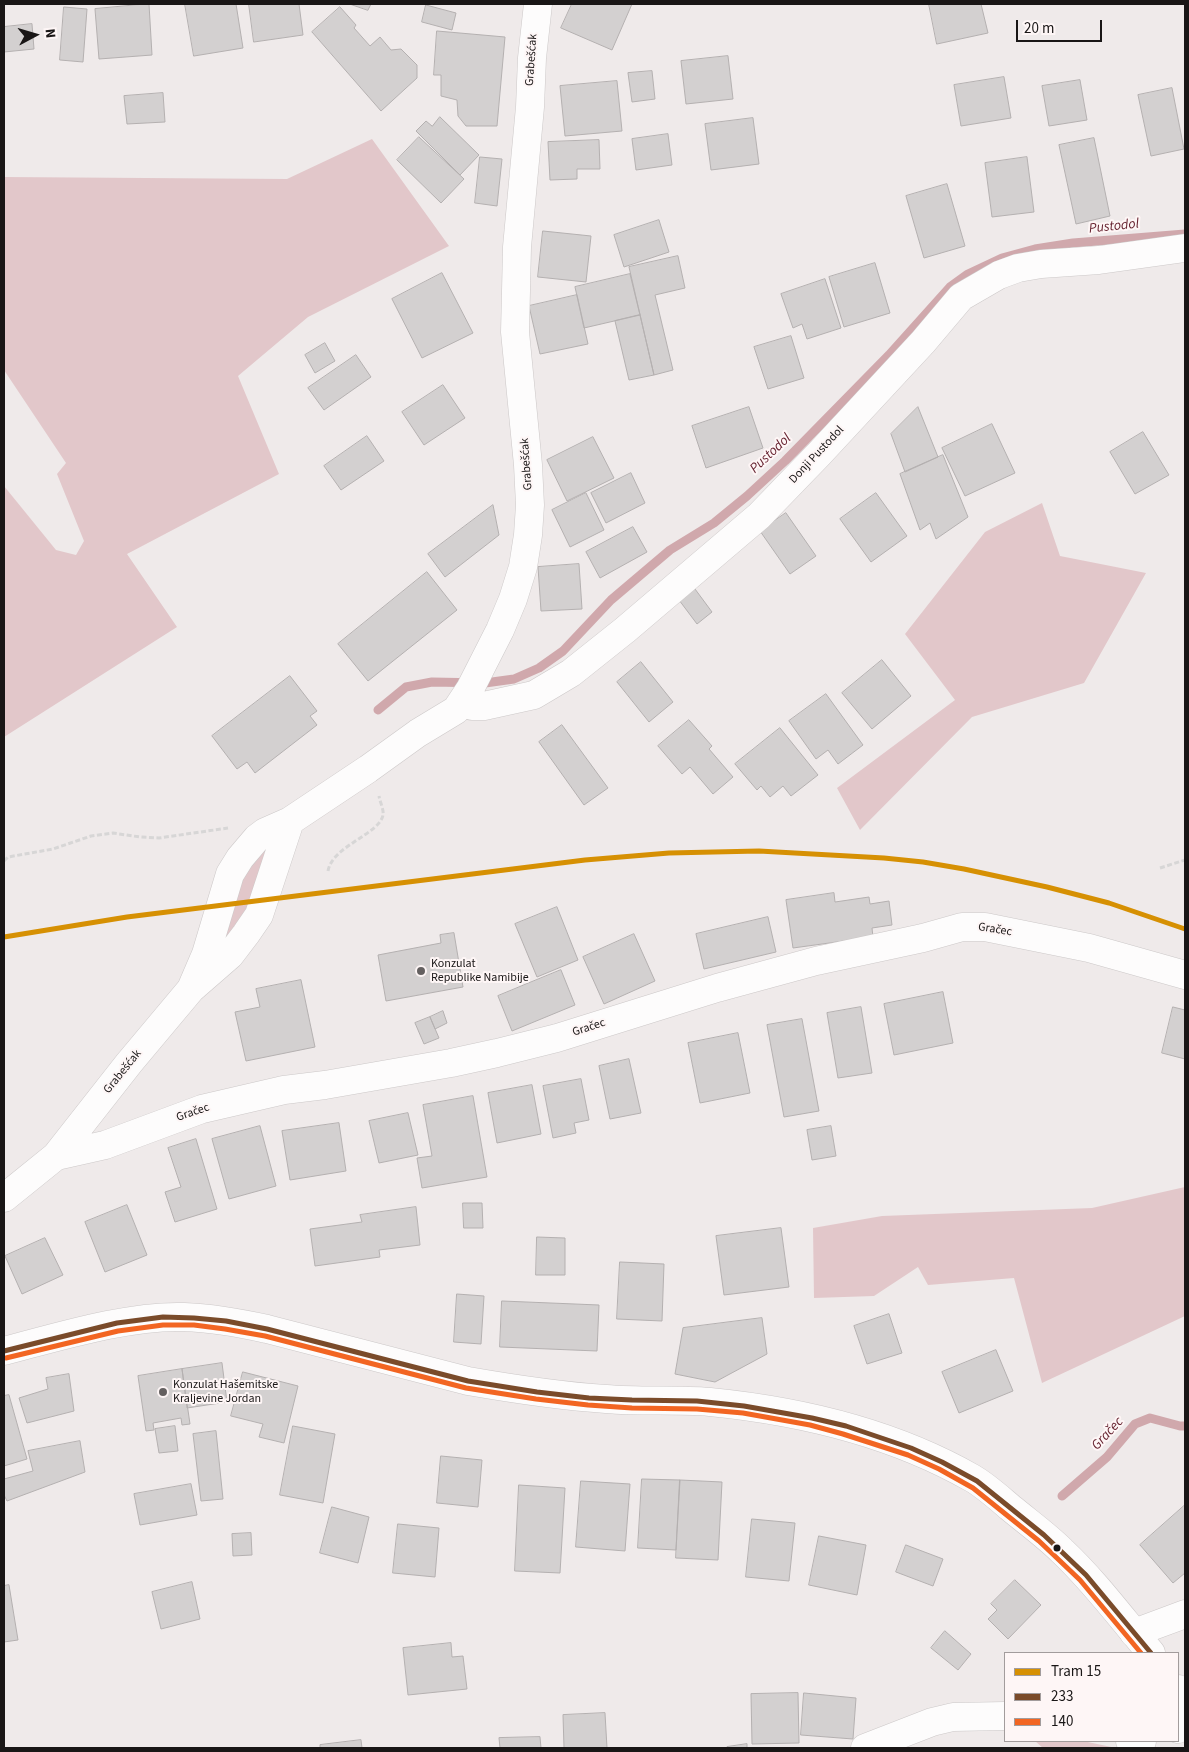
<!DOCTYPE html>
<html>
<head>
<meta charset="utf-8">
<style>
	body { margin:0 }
	#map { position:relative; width:1189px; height:1752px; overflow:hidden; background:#efeaea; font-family:"Source Sans 3",sans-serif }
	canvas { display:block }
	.frame { position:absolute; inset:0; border:5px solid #191616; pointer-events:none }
	.legend { position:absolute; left:1004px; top:1652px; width:175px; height:90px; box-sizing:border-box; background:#fef6f6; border:1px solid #a29c9c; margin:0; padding:6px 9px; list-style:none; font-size:15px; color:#191616 }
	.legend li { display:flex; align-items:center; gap:10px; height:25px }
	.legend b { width:25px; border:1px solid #a29c9c }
	.north { position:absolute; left:10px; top:10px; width:50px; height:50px; -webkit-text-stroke:4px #fef6f6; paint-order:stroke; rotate:84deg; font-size:14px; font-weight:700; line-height:20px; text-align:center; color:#191616 }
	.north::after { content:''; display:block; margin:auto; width:18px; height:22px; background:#191616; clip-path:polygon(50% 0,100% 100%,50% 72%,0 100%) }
	.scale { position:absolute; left:1016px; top:20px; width:86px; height:22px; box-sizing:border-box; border:2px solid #191616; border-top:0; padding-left:6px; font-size:15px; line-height:18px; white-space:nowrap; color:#191616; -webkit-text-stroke:4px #fef6f6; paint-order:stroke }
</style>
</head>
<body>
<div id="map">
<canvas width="1189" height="1752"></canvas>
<div class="frame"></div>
<ul class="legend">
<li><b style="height:6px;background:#d69003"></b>Tram 15</li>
<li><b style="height:6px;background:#7a4b2a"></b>233</li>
<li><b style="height:6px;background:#f26522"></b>140</li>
</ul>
<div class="north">N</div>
<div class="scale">20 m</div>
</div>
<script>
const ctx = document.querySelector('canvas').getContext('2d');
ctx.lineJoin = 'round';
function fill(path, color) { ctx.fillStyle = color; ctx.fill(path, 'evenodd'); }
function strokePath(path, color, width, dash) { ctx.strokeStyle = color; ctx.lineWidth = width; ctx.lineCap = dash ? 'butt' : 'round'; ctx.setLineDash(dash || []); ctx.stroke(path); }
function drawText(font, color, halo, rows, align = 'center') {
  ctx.font = font + ' "Source Sans 3",sans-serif'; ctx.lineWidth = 4; ctx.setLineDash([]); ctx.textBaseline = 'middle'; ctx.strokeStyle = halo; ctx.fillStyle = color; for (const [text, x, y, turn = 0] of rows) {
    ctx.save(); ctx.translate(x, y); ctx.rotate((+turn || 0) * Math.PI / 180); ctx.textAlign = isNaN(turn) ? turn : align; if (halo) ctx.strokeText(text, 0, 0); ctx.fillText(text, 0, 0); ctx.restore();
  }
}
const green = new Path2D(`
	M372,139L449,246L308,317L238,376L279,474L127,554L177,627L4,737V486L56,550L76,555L84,541L57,474L66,463L4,370V177L287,179Z
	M1042,503L1060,556L1146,573L1084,683L972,717L860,830L837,788L955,700L905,634L985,532Z
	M269,841L251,912L222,942L237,882Z
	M1185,1187V1316L1042,1383L1014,1278L928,1285L918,1267L874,1296L814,1298L813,1228L882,1216L1092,1208Z
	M1035,1741H1083L1116,1748H1043Z`);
const stream = new Path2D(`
	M378,710L406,687L432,682L485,683L514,679L539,668L563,651L611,600L670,550L714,523L747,496L785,461L889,355L950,287L968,274L1002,258L1035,249L1073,243L1185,234
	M1062,1496L1107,1457L1135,1424L1150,1418L1180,1426H1185`);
const building = new Path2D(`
	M149,4L152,55L99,59L95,9Z
	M185,4H236L243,48L194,56Z
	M249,4H299L303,35L254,42Z
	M350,4H371L368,10Z
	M572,4H632L612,50L561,28Z
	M929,4H981L988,33L937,44Z
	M426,5L456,13L452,30L422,22Z
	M64,7L87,9L83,62L60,60Z
	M340,7L356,25L354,28L370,46L380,37L391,50L401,49L417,65V78L381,111L312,32Z
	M32,24L34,49L4,52V27Z
	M437,31L505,37L497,126H466L458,116L457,100L441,96V75H434Z
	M728,56L733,99L686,104L681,61Z
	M652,71L655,99L632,102L628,73Z
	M1004,77L1011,118L961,126L954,85Z
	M1080,80L1087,120L1049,126L1042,86Z
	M617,81L622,131L565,136L560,86Z
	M1172,88L1184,149L1151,156L1138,95Z
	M163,93L165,122L127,124L124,96Z
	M440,117L479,155L460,175L416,131L426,121L432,126Z
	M753,118L759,164L711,170L705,124Z
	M668,134L672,165L636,170L632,139Z
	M419,137L464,179L441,203L397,160Z
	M1094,138L1110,216L1076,224L1059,145Z
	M599,140L600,169H577V179L550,180L548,142Z
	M480,157L502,159L497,206L475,203Z
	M1027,157L1034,212L992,217L985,163Z
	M947,184L965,246L924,258L906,196Z
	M659,220L669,252L624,267L614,235Z
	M543,231L591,236L586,282L538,277Z
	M678,256L685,288L655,295L673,370L654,375L629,267Z
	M875,263L890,313L844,327L829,277Z
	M442,273L473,333L422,358L392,299Z
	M630,274L640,315L584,328L575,287Z
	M825,279L841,328L807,339L802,324L793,328L781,294Z
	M577,295L588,344L540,354L529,306Z
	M640,315L654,375L629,380L615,321Z
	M791,336L804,378L768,389L754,347Z
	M325,343L335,361L315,373L305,355Z
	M356,355L371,377L324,410L308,388Z
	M443,385L465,418L424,445L402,412Z
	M749,407L763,448L706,468L692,426Z
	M918,407L938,457L905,472L891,434Z
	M992,424L1015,473L965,496L942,448Z
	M1143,432L1169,475L1135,494L1110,452Z
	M367,436L384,461L341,490L324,466Z
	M593,437L614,478L567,501L547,460Z
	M943,455L968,517L936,539L930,523L920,530L900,474Z
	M631,473L645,503L606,523L591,493Z
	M586,493L604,530L570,547L552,510Z
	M876,493L907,536L871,562L840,519Z
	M493,505L499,535L445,577L428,554Z
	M786,513L816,556L790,574L760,531Z
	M633,527L647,552L600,578L586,552Z
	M579,564L582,609L541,611L538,567Z
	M427,572L457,610L368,681L338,644Z
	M695,589L712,612L697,624L679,600Z
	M882,660L911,696L872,729L842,693Z
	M641,662L673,702L649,722L617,682Z
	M290,676L317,711L310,716L317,725L255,773L247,762L237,769L212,736Z
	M826,694L863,745L838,764L828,750L816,759L789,721Z
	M689,720L712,746L709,749L733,777L713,794L690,767L682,774L658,746Z
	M562,725L608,788L584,805L539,742Z
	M780,728L818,775L791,796L783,786L770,797L761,786L757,790L735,764Z
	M834,893L835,902L869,897L870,904L889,901L892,925L872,928L873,937L793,948L786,900Z
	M557,907L578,960L537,977L515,924Z
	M768,917L776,952L704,969L696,934Z
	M454,933L463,987L386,1001L378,955L441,943L440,935Z
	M634,934L655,981L604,1004L583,957Z
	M561,970L575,1005L512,1031L498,996Z
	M301,980L315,1047L246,1061L235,1012L260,1007L256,989Z
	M943,992L953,1043L894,1055L884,1004Z
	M861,1007L872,1073L838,1078L827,1013Z
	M1173,1007L1185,1010V1059L1162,1053Z
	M443,1011L447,1023L435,1029L430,1017Z
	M430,1017L439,1038L424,1044L415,1023Z
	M802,1019L819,1111L784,1117L767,1025Z
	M738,1033L750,1093L700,1103L688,1043Z
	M629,1059L641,1113L610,1119L599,1066Z
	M581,1079L589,1120L574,1123L576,1133L553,1138L543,1086Z
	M532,1085L541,1134L497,1143L488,1093Z
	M473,1096L487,1177L422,1188L417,1158L432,1156L423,1105Z
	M408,1113L418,1155L379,1163L369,1121Z
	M339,1123L346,1171L290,1180L282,1131Z
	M260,1126L276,1186L229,1199L212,1139Z
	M831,1126L836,1156L812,1160L807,1130Z
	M196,1139L217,1209L175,1222L165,1192L181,1187L168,1148Z
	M463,1203H482L483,1228H464Z
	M127,1205L147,1255L105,1272L85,1222Z
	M416,1207L420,1245L379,1250L380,1257L315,1266L310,1229L362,1222L360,1215Z
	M781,1228L789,1287L724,1295L716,1236Z
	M537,1237L565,1238V1275H536Z
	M45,1238L63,1275L22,1294L5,1256Z
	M620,1262L664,1264L662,1321L617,1319Z
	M457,1294L484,1296L481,1344L454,1342Z
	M502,1301L599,1305L597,1351L500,1347Z
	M889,1314L902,1353L867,1364L854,1326Z
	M762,1318L767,1354L715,1382L675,1374L683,1328Z
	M996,1350L1013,1391L959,1413L942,1372Z
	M222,1363L227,1402L187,1408L182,1369Z
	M182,1369L190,1424L182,1425L181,1418L153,1423L154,1430L146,1431L138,1376Z
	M243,1372L298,1386L284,1443L259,1437L263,1424L231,1416Z
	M69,1374L74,1411L27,1423L19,1398L48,1389L46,1378Z
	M9,1395L27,1459L4,1466V1396Z
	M175,1426L178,1451L159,1453L155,1429Z
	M293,1426L335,1434L323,1503L280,1495Z
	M216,1431L223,1499L201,1501L193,1434Z
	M80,1441L85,1472L7,1501L4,1495V1479L33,1471L28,1451Z
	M441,1456L482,1460L478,1507L437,1503Z
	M642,1479L680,1480L676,1550L638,1548Z
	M680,1480L722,1482L718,1560L676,1558Z
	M581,1481L630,1484L625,1551L576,1547Z
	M191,1484L197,1515L140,1525L134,1494Z
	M519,1485L565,1488L560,1573L515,1571Z
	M1185,1505V1573L1173,1583L1140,1545Z
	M332,1507L369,1517L358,1563L320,1553Z
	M752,1519L795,1523L789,1581L746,1577Z
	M398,1524L439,1528L435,1577L393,1573Z
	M251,1533L252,1555L233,1556L232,1534Z
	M819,1536L866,1545L857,1595L809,1585Z
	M906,1545L943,1559L933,1586L896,1572Z
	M1015,1580L1041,1605L1008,1639L988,1619L997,1610L991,1604Z
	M192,1582L200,1619L161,1629L152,1592Z
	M9,1585L18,1640L4,1642V1586Z
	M945,1631L971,1654L958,1670L931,1648Z
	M451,1643L452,1657L463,1656L467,1689L408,1695L403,1648Z
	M798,1693L799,1743L752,1744L751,1694Z
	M804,1693L856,1698L853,1739L801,1735Z
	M605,1713L607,1748H564L563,1715Z
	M540,1737L541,1748H500L499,1738Z
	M361,1740L362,1748H320V1745Z
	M747,1744V1748H727V1747Z`);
const path = new Path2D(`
	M4,861L8,857L53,849L91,836L113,833L140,837L159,838L228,828
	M1160,868L1185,860
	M328,871C332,846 380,834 383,815C384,810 380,802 379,796`);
const minor = new Path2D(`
	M462,701L472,706H484L534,695L571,673L625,630L759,516L819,454L923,342L961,297L999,275L1018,268L1041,264L1099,260L1185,248
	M191,989L206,954L230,874L240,858L257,838L265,832L290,821L368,769L418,733L456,710L470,689L500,630L513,599L523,567L528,535L530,505L528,465L515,332L516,291L517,247L530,107L532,58L538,4
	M56,1156L129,1063L191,989L230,955L246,934L259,915L290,821
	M4,1198L56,1156L105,1145L202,1109L284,1090L325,1085L451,1063L497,1053L557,1038L717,988L816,961L923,938L962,927H985L1089,948L1185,975
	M1134,1633L1185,1614
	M1178,1729L1185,1725
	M1130,1741H1142
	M865,1748L932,1722L953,1717L1005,1716`);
const major = new Path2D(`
	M4,1351C58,1337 129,1315 184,1317C212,1318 240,1323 267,1329L468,1381C514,1389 560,1396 606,1399C641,1402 676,1399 710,1402C801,1411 893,1433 972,1478C986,1486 1000,1499 1012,1509C1029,1523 1047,1536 1062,1551C1095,1582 1122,1619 1151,1653
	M1178,1689L1185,1700`);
const bus1 = new Path2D(`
	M4,1351L117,1323L163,1317L194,1318L226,1321L267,1329L468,1381L537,1392L589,1398L632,1400L697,1401L744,1406L812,1418L846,1426L911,1448L942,1462L977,1481L1044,1535L1086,1575L1151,1653`);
const bus2 = new Path2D(`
	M6,1358L118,1331L163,1325H194L225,1329L265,1336L466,1388L536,1399L588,1405L632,1408L697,1409L743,1413L810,1425L843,1434L908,1455L939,1469L973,1488L1039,1541L1080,1580L1141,1653`);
const tram1 = new Path2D(`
	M4,937L127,917L585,860L669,853L759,851L884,858L923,862L964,869L1047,887L1109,903L1185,929`);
const markers = [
	[421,971,5,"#646060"],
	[163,1392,5,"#646060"],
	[1057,1548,4.5,"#191616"]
];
const streetNames = [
	["Grabešćak",532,60,-86],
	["Donji Pustodol",817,455,-47],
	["Grabešćak",527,464,-94],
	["Gračec",995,930,9],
	["Gračec",589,1028,-18],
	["Grabešćak",123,1072,-51],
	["Gračec",193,1113,-19]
];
const poiNames = [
	["Konzulat",431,964],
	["Republike Namibije",431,978],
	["Konzulat Hašemitske",173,1385],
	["Kraljevine Jordan",173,1399]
];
const waterNames = [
	["Pustodol",1114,227,-6],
	["Pustodol",771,454,-43],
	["Gračec",1108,1434,-47]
];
fill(green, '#e2c7ca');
strokePath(stream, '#d0a8ac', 9);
fill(building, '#d3d0d0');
strokePath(building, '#b4b0b0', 1);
strokePath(minor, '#ccc8c8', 29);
strokePath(major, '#ccc8c8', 29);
strokePath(path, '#d7d6d6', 3, [5, 2.5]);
strokePath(minor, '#fdfcfc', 28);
strokePath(major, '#fdfcfc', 28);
strokePath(bus1, '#7a4b2a', 5);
strokePath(bus2, '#f26522', 5);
strokePath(tram1, '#d69003', 5);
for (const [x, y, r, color] of markers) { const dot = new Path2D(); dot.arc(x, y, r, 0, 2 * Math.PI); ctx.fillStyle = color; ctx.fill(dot); strokePath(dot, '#fef6f6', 2); }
drawText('12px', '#191616', '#fef6f6', streetNames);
drawText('12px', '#191616', '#fef6f6', poiNames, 'left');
drawText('italic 14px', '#672431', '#fef6f6', waterNames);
</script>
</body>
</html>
